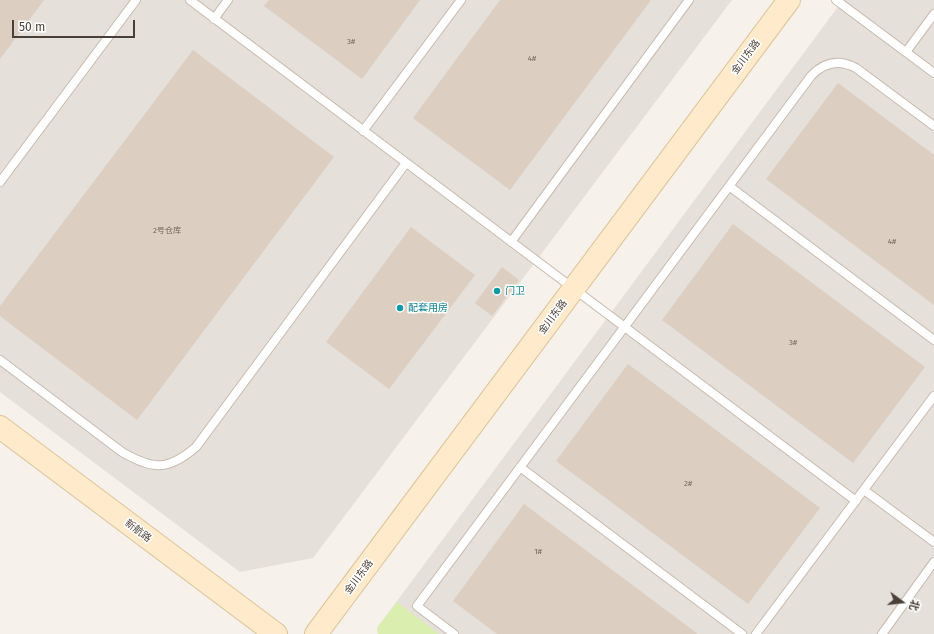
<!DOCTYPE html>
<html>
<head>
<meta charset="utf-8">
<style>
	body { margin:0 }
	#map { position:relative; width:934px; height:634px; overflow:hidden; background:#f6f1ea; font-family:"Fira Sans","Noto Sans SC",sans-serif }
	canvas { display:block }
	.north { position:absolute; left:882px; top:582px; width:40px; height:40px; -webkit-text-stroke:3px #fff; paint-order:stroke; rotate:105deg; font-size:11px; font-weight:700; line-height:16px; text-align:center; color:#4b4037 }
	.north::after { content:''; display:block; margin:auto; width:14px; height:18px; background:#4b4037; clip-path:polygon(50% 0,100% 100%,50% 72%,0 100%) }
	.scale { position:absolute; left:12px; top:20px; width:123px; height:18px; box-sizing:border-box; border:2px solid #4b4037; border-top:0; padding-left:5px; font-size:12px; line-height:14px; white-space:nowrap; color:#4b4037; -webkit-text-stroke:3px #fff; paint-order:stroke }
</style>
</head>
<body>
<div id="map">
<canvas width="934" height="634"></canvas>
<div class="north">北</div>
<div class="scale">50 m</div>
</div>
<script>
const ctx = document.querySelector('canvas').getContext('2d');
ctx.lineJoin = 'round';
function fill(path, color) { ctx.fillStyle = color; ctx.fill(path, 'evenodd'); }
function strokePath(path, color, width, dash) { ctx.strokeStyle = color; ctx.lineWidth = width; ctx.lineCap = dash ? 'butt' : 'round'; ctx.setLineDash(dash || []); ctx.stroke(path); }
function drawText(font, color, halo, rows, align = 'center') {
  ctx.font = font + ' "Fira Sans","Noto Sans SC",sans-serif'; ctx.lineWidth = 3; ctx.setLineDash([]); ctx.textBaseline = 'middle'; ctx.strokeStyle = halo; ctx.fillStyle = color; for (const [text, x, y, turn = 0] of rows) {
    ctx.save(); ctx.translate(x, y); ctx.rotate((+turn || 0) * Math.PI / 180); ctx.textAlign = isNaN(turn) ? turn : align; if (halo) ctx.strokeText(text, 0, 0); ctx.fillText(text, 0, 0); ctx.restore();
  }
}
const industrial = new Path2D(`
	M0,0H732L313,558L240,572L0,392Z
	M843,0H934V634H378L377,628Z`);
const green = new Path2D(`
	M397,602L439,634H378L377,628Z`);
const building = new Path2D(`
	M0,0H44L0,59Z
	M269,0H420L362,79L264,6Z
	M500,0H651L510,190L413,118Z
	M193,50L334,157L137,420L0,316V306Z
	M838,83L934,155V305L766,179Z
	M733,224L925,367L853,463L662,320Z
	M411,227L475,275L389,389L326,342Z
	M502,267L519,280L492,316L475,303Z
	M628,364L820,508L748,604L556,461Z
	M524,504L698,634H497L453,601Z`);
const lane = new Path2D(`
	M190,0L856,501
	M836,0L934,73
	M214,19L228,0
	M906,52L934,14
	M363,131L461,0
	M0,182L136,0
	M729,186L934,340
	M511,242L689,0
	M0,360L122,452C153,470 168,471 196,447L406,163
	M520,467L742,634
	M864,490L934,542
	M454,634L417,606L811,76C824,62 839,59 856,68L934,126
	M756,634L934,396
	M882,634L934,562`);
const secondary = new Path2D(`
	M0,427L276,634
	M316,634L789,0`);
const markers = [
	[497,291,4,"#0f9aa8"],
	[400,308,4,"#0f9aa8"]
];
const numberNames = [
	["3#",351,42],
	["4#",532,59],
	["2号仓库",167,231],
	["4#",892,242],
	["3#",793,343],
	["2#",688,484],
	["1#",538,552]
];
const streetNames = [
	["金川东路",746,57,-53],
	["金川东路",553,317,-53],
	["新航路",138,531,37],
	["金川东路",359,577,-53]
];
const cultureNames = [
	["门卫",505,291],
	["配套用房",408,308]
];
fill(industrial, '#e6e0db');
fill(green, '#daeeaf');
fill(building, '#dccec1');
strokePath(lane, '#c6baae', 10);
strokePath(secondary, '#dec297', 24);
strokePath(lane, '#fff', 8);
strokePath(secondary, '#ffebcb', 22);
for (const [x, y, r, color] of markers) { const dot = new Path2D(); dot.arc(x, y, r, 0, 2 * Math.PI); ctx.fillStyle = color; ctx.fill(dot); strokePath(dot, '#fff', 1.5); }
drawText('8px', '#6f645a', null, numberNames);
drawText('10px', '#4b4037', '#fff', streetNames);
drawText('10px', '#0d838f', '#fff', cultureNames, 'left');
</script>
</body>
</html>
